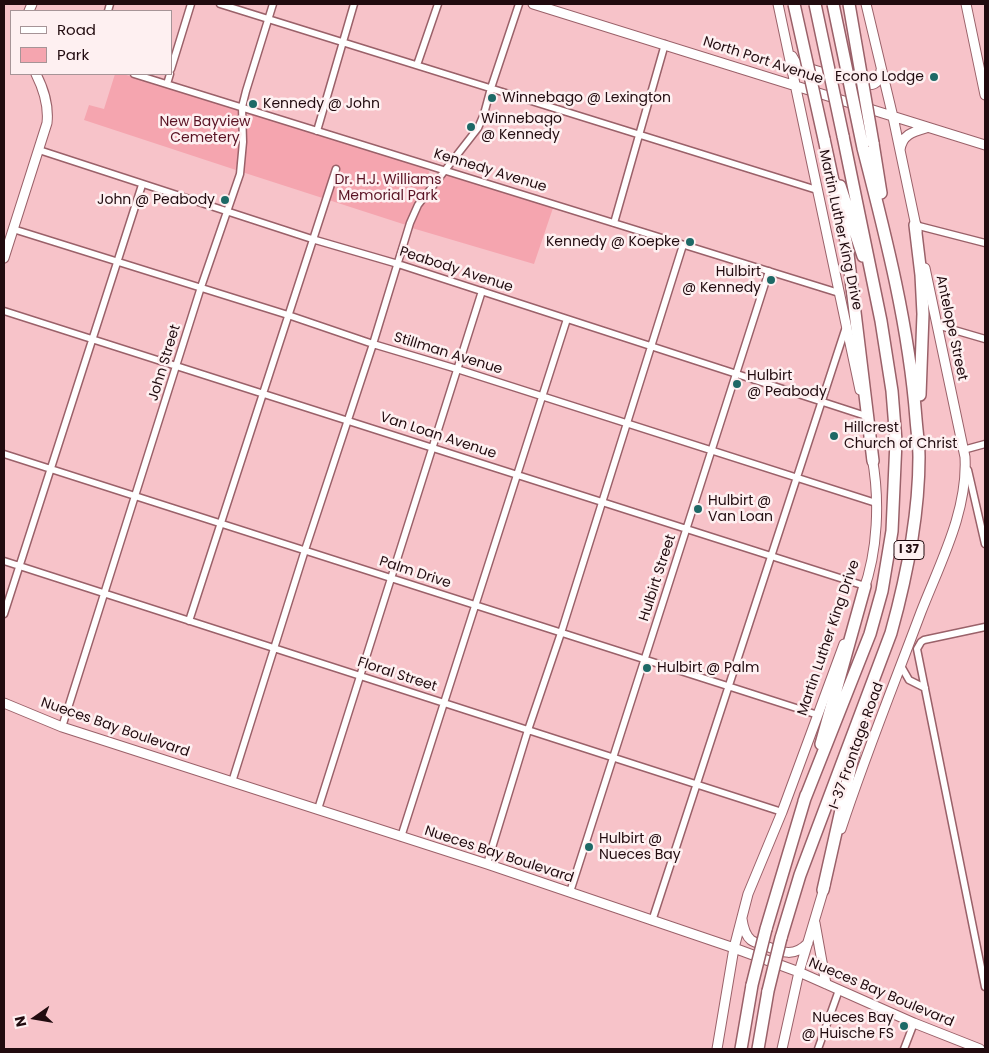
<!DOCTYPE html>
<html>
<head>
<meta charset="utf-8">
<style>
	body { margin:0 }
	#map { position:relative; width:989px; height:1053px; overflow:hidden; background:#f7c3c9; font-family:Poppins,sans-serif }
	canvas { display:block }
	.frame { position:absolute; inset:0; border:5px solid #210b0f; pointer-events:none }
	.legend { position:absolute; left:10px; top:10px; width:162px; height:65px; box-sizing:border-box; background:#fef0f1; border:1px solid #a69497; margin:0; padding:6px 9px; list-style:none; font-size:15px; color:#210b0f }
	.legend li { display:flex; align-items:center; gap:10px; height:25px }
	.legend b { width:25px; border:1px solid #a69497 }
	.north { position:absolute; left:10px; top:993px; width:50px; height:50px; -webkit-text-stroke:4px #fef0f1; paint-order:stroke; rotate:257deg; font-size:14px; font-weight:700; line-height:20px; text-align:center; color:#210b0f }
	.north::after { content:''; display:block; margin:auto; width:18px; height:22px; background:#210b0f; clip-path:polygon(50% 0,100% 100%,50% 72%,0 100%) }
</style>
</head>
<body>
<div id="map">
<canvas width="989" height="1053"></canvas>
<div class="frame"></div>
<ul class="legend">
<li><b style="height:6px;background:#fff"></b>Road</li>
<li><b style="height:14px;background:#f5a5af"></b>Park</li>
</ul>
<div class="north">N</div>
</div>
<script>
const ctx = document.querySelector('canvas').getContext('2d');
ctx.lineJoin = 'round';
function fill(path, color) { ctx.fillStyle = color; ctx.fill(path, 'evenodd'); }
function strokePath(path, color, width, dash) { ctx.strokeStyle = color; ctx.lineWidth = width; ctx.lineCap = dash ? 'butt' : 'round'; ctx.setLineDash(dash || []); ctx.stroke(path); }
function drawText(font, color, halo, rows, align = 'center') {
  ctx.font = font + ' Poppins,sans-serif'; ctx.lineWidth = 5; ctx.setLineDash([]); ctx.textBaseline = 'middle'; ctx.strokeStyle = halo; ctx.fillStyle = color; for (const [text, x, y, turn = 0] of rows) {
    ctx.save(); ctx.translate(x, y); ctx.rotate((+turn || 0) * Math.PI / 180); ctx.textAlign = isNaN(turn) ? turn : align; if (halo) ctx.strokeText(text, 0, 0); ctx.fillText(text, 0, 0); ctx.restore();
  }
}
const green = new Path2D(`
	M115,74H123L237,109L238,112L239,148L236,170L84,120L89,105L104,109Z
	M249,113L424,168L429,171L431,180L414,206L406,225L242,172L245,156V117Z
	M446,175L553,208L534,264L412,228L425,200Z`);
const street = new Path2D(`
	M220,4L817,190
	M108,11L110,4
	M417,65L438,4
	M171,69L191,4
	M134,74L839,293
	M167,84L170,74
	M317,131L354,4
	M39,150L312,239L398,264L866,416
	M614,223L665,44
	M915,225L985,243
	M13,229L288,315L373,344L457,369L876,503
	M4,311L865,586
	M937,325L985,339
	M963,450L985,444
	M4,454L818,715
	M968,470L985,544
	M4,561L782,812
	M4,614L142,185
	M189,621L336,169
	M985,627L924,640L921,642L917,649L985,987
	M901,666L909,680L925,688
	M62,727L201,287L240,174L243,142L242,107L246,91L273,4
	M232,782L305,550L373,344L410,223L418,205L478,128L484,114L491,88L519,4
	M318,809L482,291
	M401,837L567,319
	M487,864L528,730L561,633L683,245
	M570,892L769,271
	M652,921L846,327
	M818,1049L839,990
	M904,1049L914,1023`);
const secondary = new Path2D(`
	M533,4L985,145
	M778,4L860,390
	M866,4L893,117L917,231
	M966,4L985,95
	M29,11L32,4
	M792,56L796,63L801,66L864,85C875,86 880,82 881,70
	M900,150C902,135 912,132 926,128
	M4,258L47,123C49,105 44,90 36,74
	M863,592C878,551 880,500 872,457
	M4,703L62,727L487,864L734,948L799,972L914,1023L980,1049
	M841,829C865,756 894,684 921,612C940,563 968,511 965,457L925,268
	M742,919C743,926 745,935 751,940C755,943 761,944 766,946C782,953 795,957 808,943
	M815,923L826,984
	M717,1049L734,948L748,894L782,812L844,644
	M782,1049L799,972L825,885`);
const highway = new Path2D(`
	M824,139L847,246L873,461
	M873,143L881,193
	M840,186L863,256
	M915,225L921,275L923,314L920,395
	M821,744L865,586
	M804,801L870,634L882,591L892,531L896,441L892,391L881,321L843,136
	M823,890L855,748
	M766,929L806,795
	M781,938L800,875L891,633C906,579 919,513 919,457C919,445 917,432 916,419C909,327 886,237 863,148
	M741,1049L752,985
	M758,1049L768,991`);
const highwayBridge = new Path2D(`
	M794,4L824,139
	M815,4L843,136
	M833,4L863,148
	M849,4L873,143
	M752,985L766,929
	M768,991L781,938`);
const markers = [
	[934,77,5,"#1d6966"],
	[492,98,5,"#1d6966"],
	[253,104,5,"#1d6966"],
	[471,127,5,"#1d6966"],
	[225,200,5,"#1d6966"],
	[690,242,5,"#1d6966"],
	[771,280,5,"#1d6966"],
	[737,384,5,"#1d6966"],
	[834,436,5,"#1d6966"],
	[698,509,5,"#1d6966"],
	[647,668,5,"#1d6966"],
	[589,847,5,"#1d6966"],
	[904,1026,5,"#1d6966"]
];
const shields = [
	[909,550,30]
];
const shieldNames = [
	["I 37",909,550]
];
const streetNames = [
	["North Port Avenue",763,61,18],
	["Kennedy Avenue",490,171,17],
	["Martin Luther King Drive",840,230,78],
	["Peabody Avenue",456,270,18],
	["Antelope Street",951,328,78],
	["Stillman Avenue",448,354,17],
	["John Street",165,363,-73],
	["Van Loan Avenue",438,436,18],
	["Palm Drive",415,573,18],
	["Hulbirt Street",658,578,-72],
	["Martin Luther King Drive",829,638,-71],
	["Floral Street",397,675,18],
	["Nueces Bay Boulevard",115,728,19],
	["I-37 Frontage Road",857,746,-70],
	["Nueces Bay Boulevard",499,855,18],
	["Nueces Bay Boulevard",881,993,23]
];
const poiNames = [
	["Econo Lodge",924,77,"right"],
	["Winnebago @ Lexington",502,98],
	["Kennedy @ John",263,104],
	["Winnebago",481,119],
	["@ Kennedy",481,135],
	["John @ Peabody",215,200,"right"],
	["Kennedy @ Koepke",680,242,"right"],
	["Hulbirt",761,272,"right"],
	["@ Kennedy",761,288,"right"],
	["Hulbirt",747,376],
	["@ Peabody",747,392],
	["Hillcrest",844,428],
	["Church of Christ",844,444],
	["Hulbirt @",708,501],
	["Van Loan",708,517],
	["Hulbirt @ Palm",657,668],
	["Hulbirt @",599,839],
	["Nueces Bay",599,855],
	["Nueces Bay",894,1018,"right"],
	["@ Huische FS",894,1034,"right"]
];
const parkNames = [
	["New Bayview",205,122],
	["Cemetery",205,138],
	["Dr. H.J. Williams",388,180],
	["Memorial Park",388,196]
];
fill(green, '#f5a5af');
strokePath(street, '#9a6169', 9);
strokePath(secondary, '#9a6169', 11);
strokePath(highway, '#9a6169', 14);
strokePath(street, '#fff', 6);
strokePath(secondary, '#fff', 9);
strokePath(highway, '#fff', 11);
strokePath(highwayBridge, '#9a6169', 14, []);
strokePath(highwayBridge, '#fff', 11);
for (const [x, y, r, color] of markers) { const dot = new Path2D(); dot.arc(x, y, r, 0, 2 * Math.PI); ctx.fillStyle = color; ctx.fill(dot); strokePath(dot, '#fef0f1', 2); }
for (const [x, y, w] of shields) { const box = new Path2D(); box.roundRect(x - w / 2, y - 9.5, w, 19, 4); ctx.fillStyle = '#fef0f1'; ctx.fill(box); strokePath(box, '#210b0f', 1); }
drawText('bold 12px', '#210b0f', null, shieldNames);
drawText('14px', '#210b0f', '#fef0f1', streetNames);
drawText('14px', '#210b0f', '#fef0f1', poiNames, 'left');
drawText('14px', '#5a1324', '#fef0f1', parkNames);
</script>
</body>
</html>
